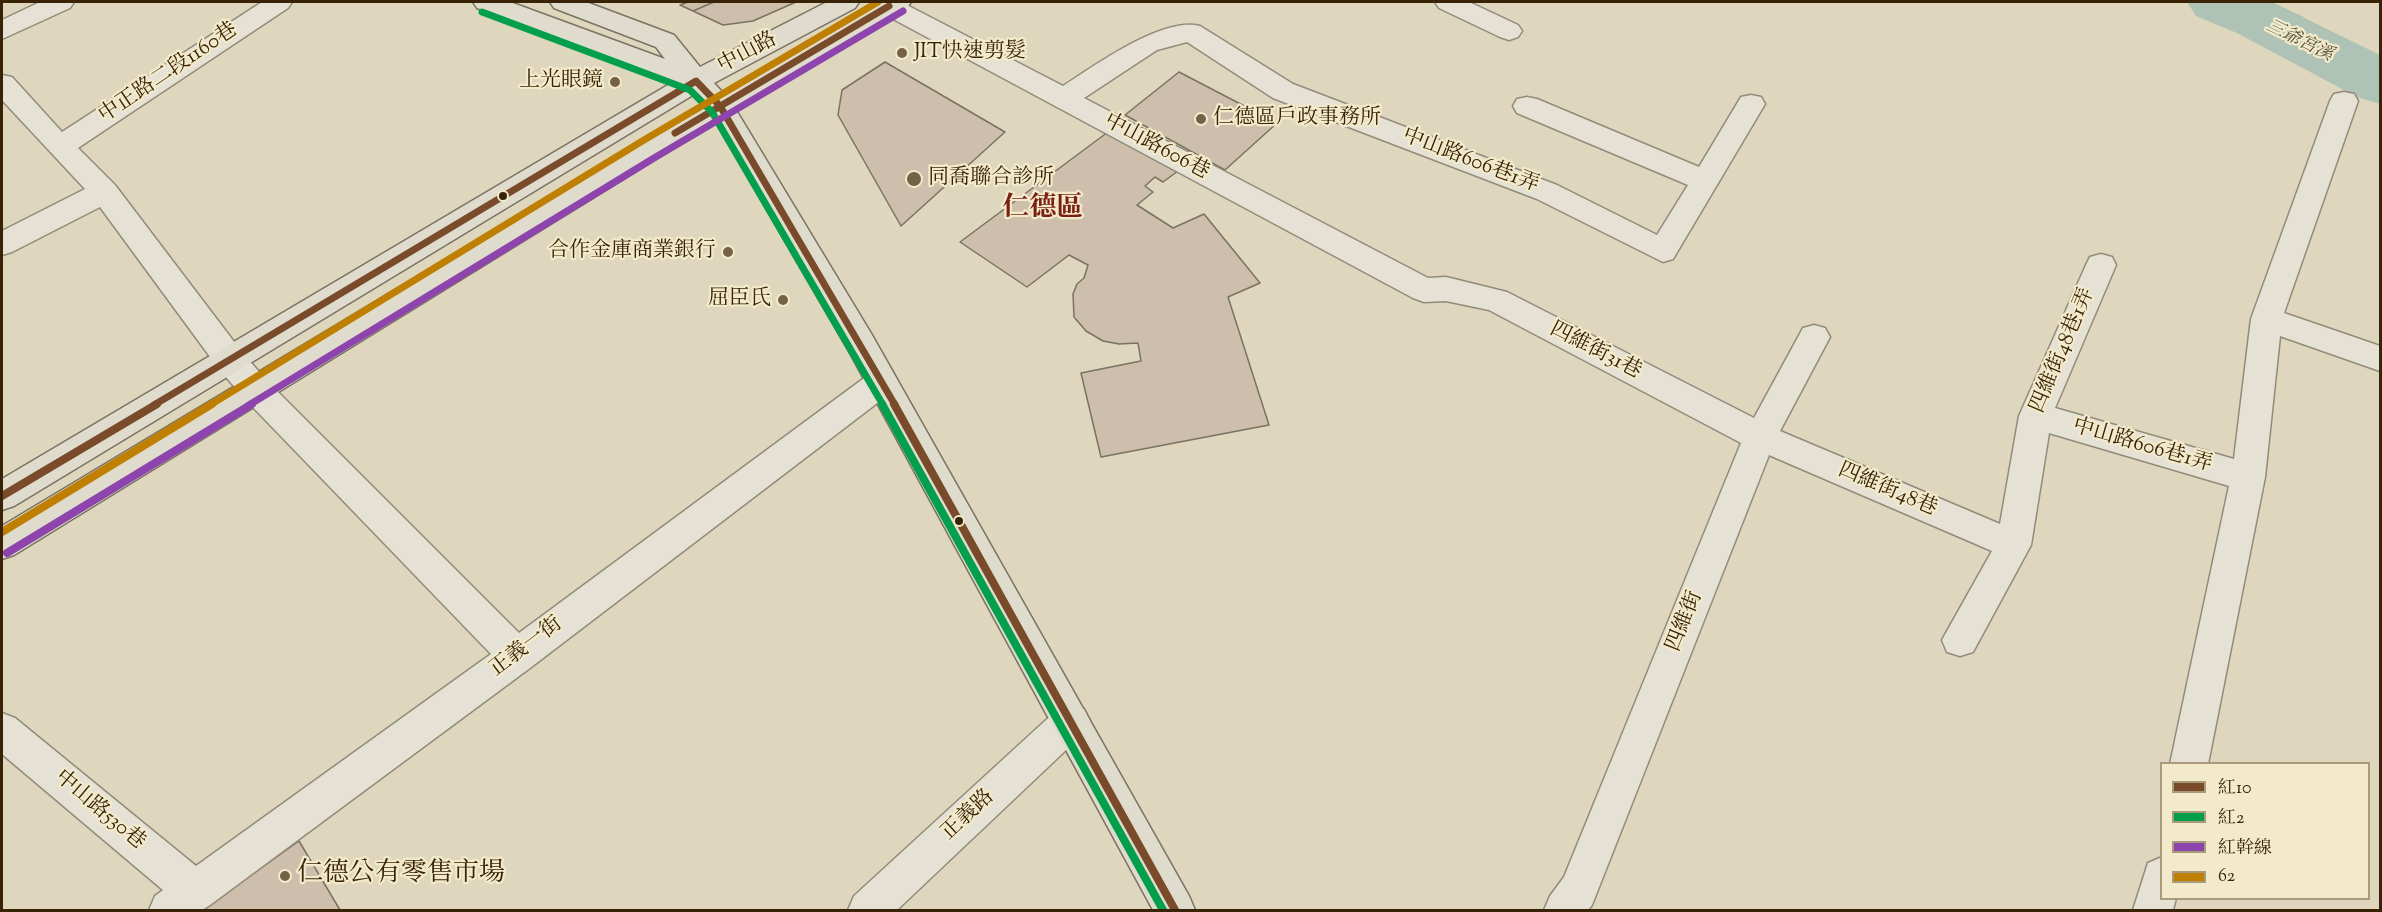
<!DOCTYPE html>
<html>
<head>
<meta charset="utf-8">
<style>
	body { margin:0 }
	#map { position:relative; width:2382px; height:912px; overflow:hidden; background:#ded6bd; font-family:"Sorts Mill Goudy","Noto Serif TC",serif }
	canvas { display:block }
	.frame { position:absolute; inset:0; border:3px solid #392306; pointer-events:none }
	.legend { position:absolute; left:2160px; top:762px; width:210px; height:138px; box-sizing:border-box; background:#f3eacb; border:2px solid #a99a7c; margin:0; padding:8px 10px; list-style:none; font-size:18px; color:#392306 }
	.legend li { display:flex; align-items:center; gap:12px; height:30px }
	.legend b { width:30px; border:2px solid #a99a7c }
</style>
</head>
<body>
<div id="map">
<canvas width="2382" height="912"></canvas>
<div class="frame"></div>
<ul class="legend">
<li><b style="height:8px;background:#7a4b2a"></b>紅10</li>
<li><b style="height:8px;background:#039f4d"></b>紅2</li>
<li><b style="height:8px;background:#8e44ad"></b>紅幹線</li>
<li><b style="height:8px;background:#be7f02"></b>62</li>
</ul>
</div>
<script>
const ctx = document.querySelector('canvas').getContext('2d');
ctx.lineJoin = 'round';
function fill(path, color) { ctx.fillStyle = color; ctx.fill(path, 'evenodd'); }
function strokePath(path, color, width, dash) { ctx.strokeStyle = color; ctx.lineWidth = width; ctx.lineCap = dash ? 'butt' : 'round'; ctx.setLineDash(dash || []); ctx.stroke(path); }
function drawText(font, color, halo, rows, align = 'center') {
  ctx.font = font + ' "Sorts Mill Goudy","Noto Serif TC",serif'; ctx.lineWidth = 4.5; ctx.setLineDash([]); ctx.textBaseline = 'middle'; ctx.strokeStyle = halo; ctx.fillStyle = color; for (const [text, x, y, turn = 0] of rows) {
    ctx.save(); ctx.translate(x, y); ctx.rotate((+turn || 0) * Math.PI / 180); ctx.textAlign = isNaN(turn) ? turn : align; if (halo) ctx.strokeText(text, 0, 0); ctx.fillText(text, 0, 0); ctx.restore();
  }
}
const water = new Path2D(`
	M2188,2H2270L2304,17L2278,37Z`);
const river = new Path2D(`
	M2187,2H2272L2380,55V104L2357,97L2237,33L2196,16Z`);
const building = new Path2D(`
	M688,2H714L693,11L680,5Z
	M714,2H796L753,21L723,25L693,11Z
	M885,62L1005,132L901,226L838,115L842,90Z
	M1179,72L1277,123L1225,170L1125,115Z
	M1112,129L1178,171L1163,182L1155,177L1145,186L1153,192L1137,205L1173,228L1204,214L1260,283L1228,297L1269,425L1101,457L1081,373L1141,361L1138,343L1119,344L1103,341L1086,331L1074,317L1073,294L1077,284L1084,278L1088,265L1069,255L1027,287L960,242Z
	M299,841L340,910H202Z`);
const minor = new Path2D(`
	M40,2H74L70,8L2,39V20Z
	M262,2H292L288,8L78,148L115,185L241,351L267,381L519,633L871,373L882,369L893,373L898,382L893,391L530,668L210,905L202,910H149L155,896L163,890L2,754V713L15,718L196,866L491,654L245,399L219,369L100,207L12,252L2,255V231L85,189L2,100V75L12,77L62,132Z
	M879,2H901L1063,86C1094,66 1163,16 1200,26L1293,84L1557,185L1657,235L1688,185L1517,113L1513,106L1517,99L1527,97L1537,99L1699,167L1741,97L1751,95L1761,97L1765,104L1673,259L1663,262L1537,199L1273,98L1187,42L1157,50L1084,98L1428,278L1446,277L1507,292L1754,418L1803,328L1814,325L1825,328L1830,337L1780,431L2000,524L2019,416L2086,265L2090,257L2101,254L2112,257L2116,265L2055,408L2234,459L2251,319L2330,101L2334,94L2344,92L2354,94L2358,101L2284,313L2380,346V371L2280,336L2265,477L2208,764H2170L2229,486L2049,433L2031,545L1973,652L1960,656L1947,652L1942,640L1992,551L1769,455L1592,905L1588,910H1544L1550,896L1564,877L1741,443L1489,310L1446,301L1424,302L1413,298L880,12L876,6Z
	M1435,2H1469L1518,25L1522,31L1518,37L1509,40L1500,37L1439,8Z
	M1071,703L1084,709L1090,721L1084,733L897,910H848L854,896L1058,709Z
	M2162,857V898H2176L2173,910H2133L2148,863Z`);
const major = new Path2D(`
	M473,2H510L665,59L656,47L554,8L550,2H586L674,35L700,67L827,2H859L855,8L714,83L723,93L880,2H911L907,8L736,110L872,335L1189,896L1195,910H1153L850,353L716,122L14,555L2,559V526L703,105L693,95L14,506L2,510V479L673,82L477,8Z`);
const bus1Far1 = new Path2D(`
	M675,133L889,6
	M154,405L696,81L720,106L895,405`);
const bus1 = new Path2D(`
	M894,404L1175,910
	M2,496L157,404`);
const bus2Far1 = new Path2D(`
	M482,12L690,90L712,112L883,405`);
const bus2 = new Path2D(`
	M882,404L1163,910`);
const bus3Far1 = new Path2D(`
	M249,405L654,158L903,11`);
const bus3 = new Path2D(`
	M7,553L252,404`);
const bus4Far1 = new Path2D(`
	M210,405L644,140L878,2`);
const bus4 = new Path2D(`
	M2,532L212,404`);
const markers = [
	[902,53,6,"#736246"],
	[615,82,6,"#736246"],
	[1201,119,6,"#736246"],
	[914,179,8,"#736246"],
	[503,196,5,"#392306"],
	[728,252,6,"#736246"],
	[783,300,6,"#736246"],
	[959,521,5,"#392306"],
	[285,876,6,"#736246"]
];
const farWaternames = [
	["三爺宮溪",2299,42,26]
];
const poiNames = [
	["JIT快速剪髮",914,53],
	["上光眼鏡",603,82,"right"],
	["仁德區戶政事務所",1213,119],
	["同喬聯合診所",928,179],
	["合作金庫商業銀行",716,252,"right"],
	["屈臣氏",771,300,"right"]
];
const streetNames = [
	["中山路",748,54,-28],
	["中正路二段1160巷",169,74,-34],
	["中山路606巷",1156,148,28],
	["中山路606巷1弄",1470,162,21],
	["四維街48巷1弄",2064,351,-67],
	["四維街31巷",1595,352,27],
	["中山路606巷1弄",2142,447,16],
	["四維街48巷",1887,491,23],
	["四維街",1686,622,-68],
	["正義一街",527,648,-37],
	["中山路530巷",99,811,40],
	["正義路",969,816,-43]
];
const nearPoinames = [
	["仁德公有零售市場",297,876]
];
const districtNames = [
	["仁德區",1043,210]
];
fill(water, '#aec3b6');
fill(river, '#aec3b6');
fill(building, '#cdbfab');
strokePath(building, '#7a7262', 1.5);
strokePath(minor, '#928b79', 3);
strokePath(major, '#7a7262', 3);
fill(minor, '#e5e1d4');
fill(major, '#e0dccd');
strokePath(bus1Far1, '#7a4b2a', 7);
strokePath(bus1, '#7a4b2a', 8);
strokePath(bus2Far1, '#039f4d', 7);
strokePath(bus2, '#039f4d', 8);
strokePath(bus3Far1, '#8e44ad', 7);
strokePath(bus3, '#8e44ad', 8);
strokePath(bus4Far1, '#be7f02', 7);
strokePath(bus4, '#be7f02', 8);
for (const [x, y, r, color] of markers) { const dot = new Path2D(); dot.arc(x, y, r, 0, 2 * Math.PI); ctx.fillStyle = color; ctx.fill(dot); strokePath(dot, '#f3eacb', 2); }
drawText('italic 18px', '#56513a', '#f3eacb', farWaternames);
drawText('21px', '#392306', '#f3eacb', poiNames, 'left');
drawText('21px', '#392306', '#f3eacb', streetNames);
drawText('26px', '#392306', '#f3eacb', nearPoinames, 'left');
drawText('bold 27px', '#7a1f14', '#f3eacb', districtNames);
</script>
</body>
</html>
